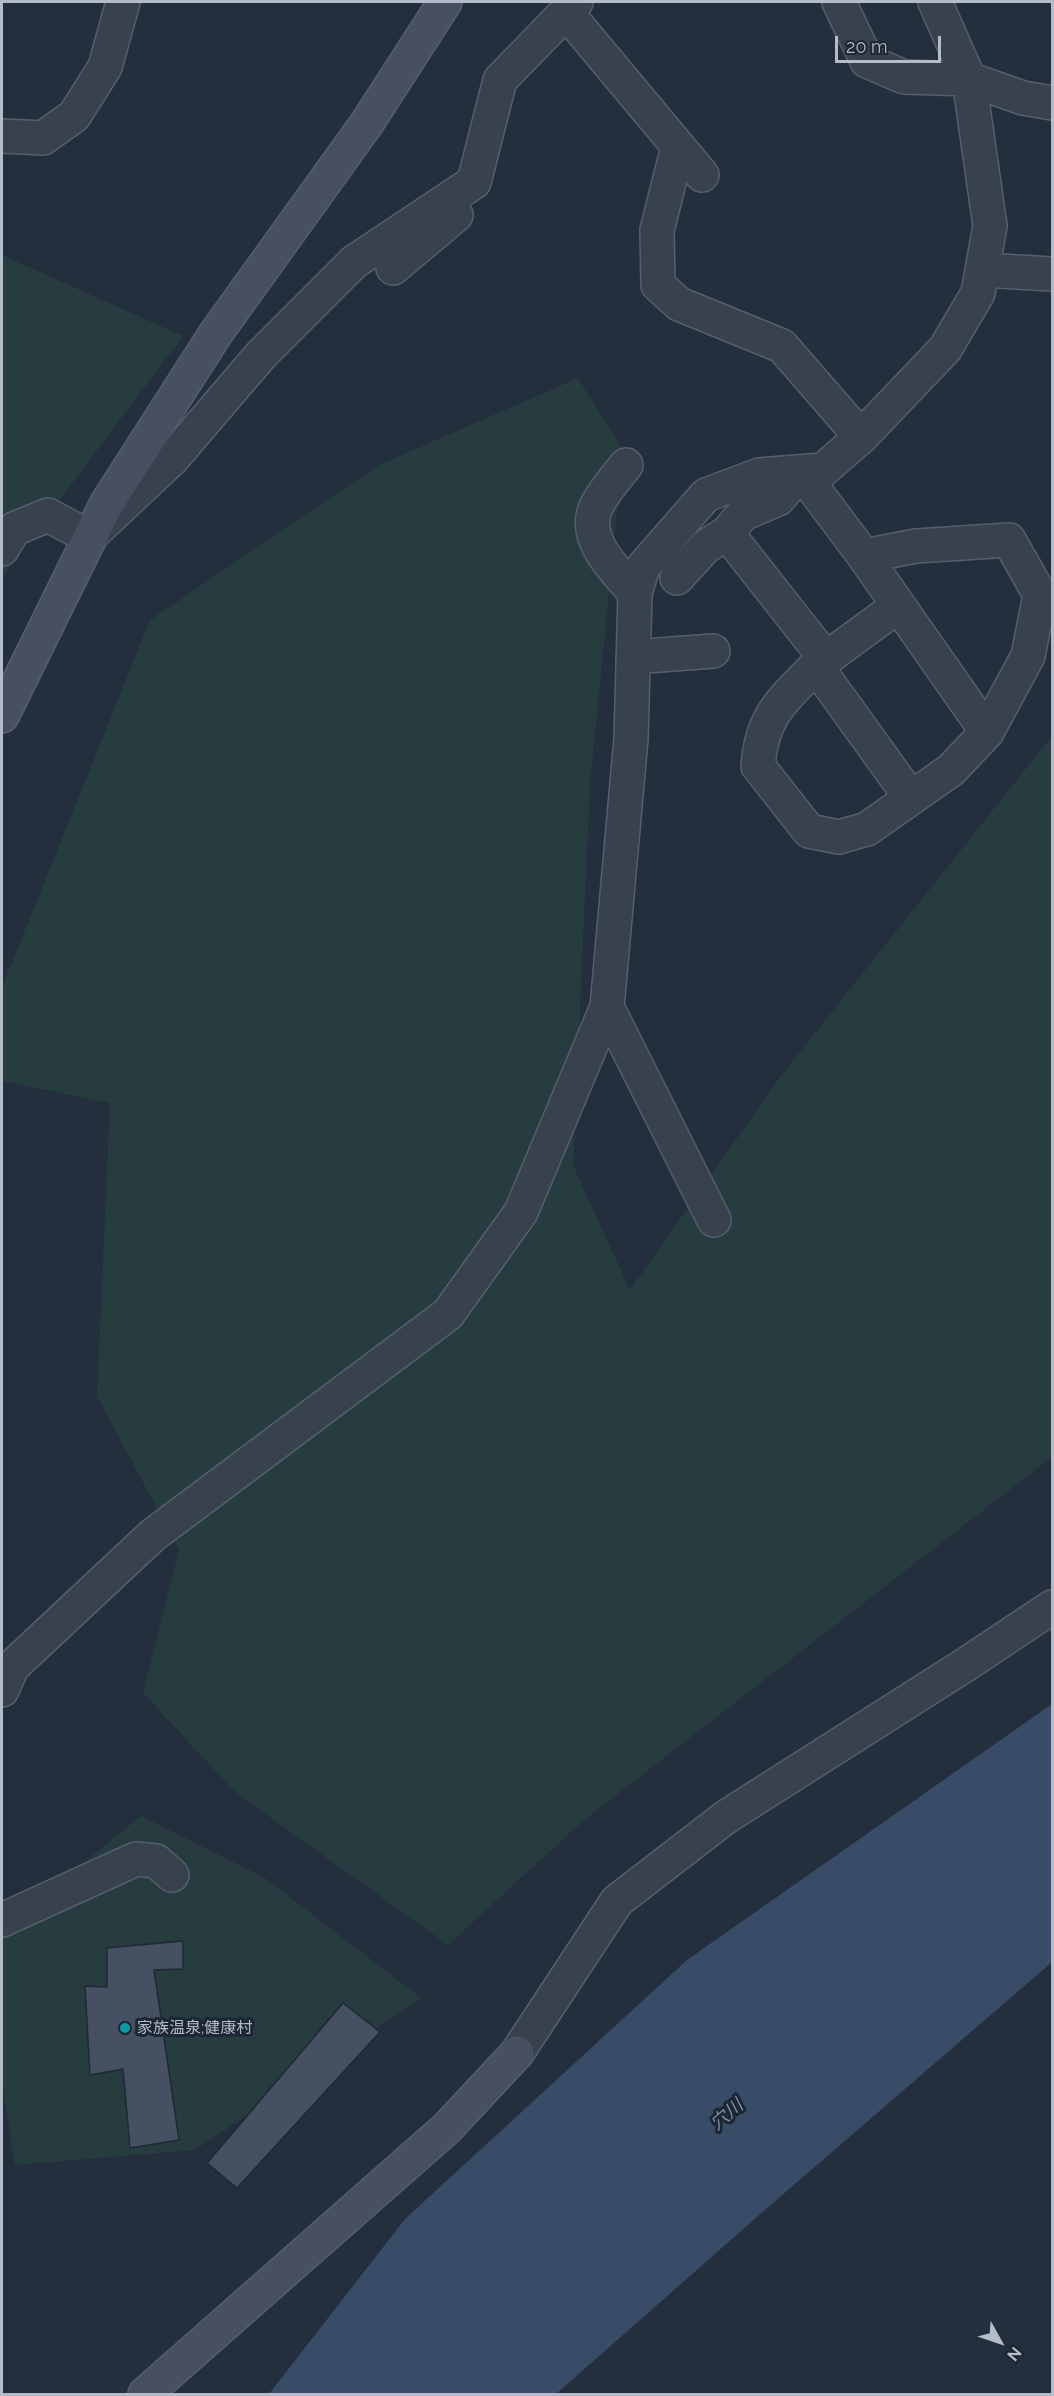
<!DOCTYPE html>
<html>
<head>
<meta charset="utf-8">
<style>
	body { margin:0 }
	#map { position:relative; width:1054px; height:2396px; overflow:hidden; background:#242f3e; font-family:Raleway,sans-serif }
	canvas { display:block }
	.frame { position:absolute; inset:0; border:3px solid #b4bcc9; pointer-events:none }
	.north { position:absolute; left:970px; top:2312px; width:60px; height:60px; -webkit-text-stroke:4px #1d2633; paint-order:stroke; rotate:130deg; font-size:16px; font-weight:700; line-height:24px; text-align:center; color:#b4bcc9 }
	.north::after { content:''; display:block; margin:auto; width:21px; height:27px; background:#b4bcc9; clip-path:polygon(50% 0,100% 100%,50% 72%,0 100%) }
	.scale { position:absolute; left:835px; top:36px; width:106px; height:27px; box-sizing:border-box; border:3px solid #b4bcc9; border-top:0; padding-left:8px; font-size:18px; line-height:21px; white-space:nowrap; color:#b4bcc9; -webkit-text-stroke:4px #1d2633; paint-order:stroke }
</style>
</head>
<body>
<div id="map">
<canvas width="1054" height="2396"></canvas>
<div class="frame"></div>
<div class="north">N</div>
<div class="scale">20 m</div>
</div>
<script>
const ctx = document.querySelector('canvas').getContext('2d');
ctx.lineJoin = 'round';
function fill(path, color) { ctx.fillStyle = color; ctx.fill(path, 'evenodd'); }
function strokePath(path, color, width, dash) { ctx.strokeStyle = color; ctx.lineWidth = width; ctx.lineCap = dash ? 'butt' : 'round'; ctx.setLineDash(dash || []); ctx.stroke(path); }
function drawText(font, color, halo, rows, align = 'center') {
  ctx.font = font + ' Raleway,"Noto Sans JP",sans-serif'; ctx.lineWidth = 6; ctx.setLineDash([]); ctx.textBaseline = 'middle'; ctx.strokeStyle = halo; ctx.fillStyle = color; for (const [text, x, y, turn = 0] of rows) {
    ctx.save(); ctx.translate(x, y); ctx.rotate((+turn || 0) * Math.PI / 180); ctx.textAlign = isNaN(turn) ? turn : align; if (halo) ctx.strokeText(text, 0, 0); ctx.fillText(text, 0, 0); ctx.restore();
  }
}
const green = new Path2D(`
	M2,255L183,336L2,577Z
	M578,378L623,450L590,784L573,1165L630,1290L783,1073L1052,736V1457L584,1820L448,1945L235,1792L143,1693L179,1550L97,1396L110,1103L2,1081V987L150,620L379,465Z
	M141,1816L265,1878L421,1998L195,2150L15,2165L2,2081V1929Z`);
const water = new Path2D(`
	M1052,1704V1962L766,2209L556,2394H269L405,2219L687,1960Z`);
const building = new Path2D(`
	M183,1941V1969L154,1970L179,2140L130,2148L123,2069L90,2075L85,1986L107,1987V1948Z
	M343,2003L380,2032L237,2188L207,2163Z`);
const street = new Path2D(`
	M839,2L867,61L904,77L969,79L1023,98L1052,103
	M566,12L702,175
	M2,136L43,138L74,116L105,67L123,2
	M678,147L657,230L658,285L679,304L782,346L861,437
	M393,268L456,215
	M982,270L1052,274
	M626,465C616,478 603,492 596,507C581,539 617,572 635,593
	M727,533L743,514L778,499L801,472L864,556L916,546L1009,540L1040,595L1028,656L987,732L864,556
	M2,549L14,529L48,515L89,537L172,459L261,355L354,262L474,182L500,80L576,2
	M677,578L705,547L727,533L826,659
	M633,657L713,651
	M816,666L898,606
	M911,798L816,666C782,701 762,715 758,766L809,831L839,837L867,829L951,770L987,732
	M607,1007L714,1220
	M2,1690L12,1667L153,1535L448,1314L521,1212L607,1007L631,739L635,593L643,567L706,495L759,475L823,470L861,437L945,349L978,293L990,226L969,79L935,2
	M2,1920L136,1859L156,1861L172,1875
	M517,2053L617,1901L726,1817L965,1665L1052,1607`);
const secondary = new Path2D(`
	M2,716L107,503L216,333L367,123L445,2
	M145,2394L447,2128L517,2053`);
const markers = [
	[125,2028,6,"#0f9aa8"]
];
const poiNames = [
	["家族温泉;健康村",137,2028]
];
const waterNames = [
	["穴川",727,2115,-41]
];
fill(green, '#263c3f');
fill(water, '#394c67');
fill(building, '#455162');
strokePath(building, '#1f2835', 1.5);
strokePath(street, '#565f6c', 36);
strokePath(secondary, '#565f6c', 36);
strokePath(street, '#38414e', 33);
strokePath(secondary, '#465061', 33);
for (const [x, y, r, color] of markers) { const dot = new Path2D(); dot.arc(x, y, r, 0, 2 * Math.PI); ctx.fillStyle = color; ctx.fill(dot); strokePath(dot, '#1d2633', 2); }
drawText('16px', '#b4bcc9', '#1d2633', poiNames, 'left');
drawText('italic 18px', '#7c92b1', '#1d2633', waterNames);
</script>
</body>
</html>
